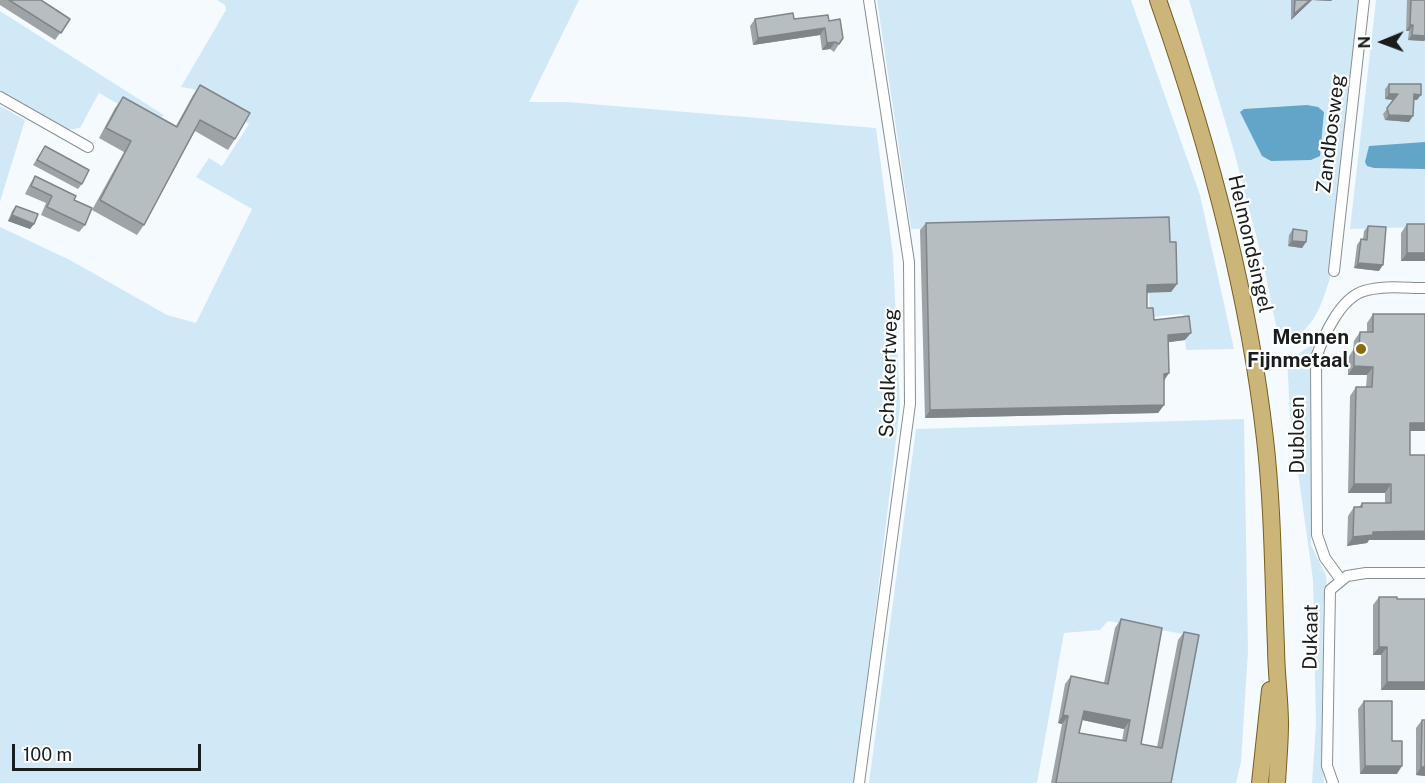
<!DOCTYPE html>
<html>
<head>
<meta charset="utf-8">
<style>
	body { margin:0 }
	#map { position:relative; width:1425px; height:783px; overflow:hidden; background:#f4fafe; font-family:"Public Sans",sans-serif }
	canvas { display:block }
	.north { position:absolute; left:1353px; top:12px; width:60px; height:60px; -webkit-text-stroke:4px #fff; paint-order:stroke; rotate:269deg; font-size:16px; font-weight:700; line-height:24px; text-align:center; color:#1a1d1e }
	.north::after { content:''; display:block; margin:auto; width:21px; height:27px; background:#1a1d1e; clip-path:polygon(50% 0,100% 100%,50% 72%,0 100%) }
	.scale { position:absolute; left:12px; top:744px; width:189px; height:27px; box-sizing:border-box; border:3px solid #1a1d1e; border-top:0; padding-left:8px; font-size:18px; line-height:21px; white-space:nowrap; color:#1a1d1e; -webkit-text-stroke:4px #fff; paint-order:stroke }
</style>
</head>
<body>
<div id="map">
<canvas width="1425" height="783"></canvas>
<div class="north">N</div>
<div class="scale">100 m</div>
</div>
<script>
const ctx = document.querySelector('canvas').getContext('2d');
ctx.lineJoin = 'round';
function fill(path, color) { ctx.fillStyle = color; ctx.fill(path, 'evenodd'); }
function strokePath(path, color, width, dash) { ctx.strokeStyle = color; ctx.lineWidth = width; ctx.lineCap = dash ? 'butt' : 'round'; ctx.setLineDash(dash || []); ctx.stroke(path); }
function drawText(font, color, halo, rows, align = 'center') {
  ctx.font = font + ' "Public Sans",sans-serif'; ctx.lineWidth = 4.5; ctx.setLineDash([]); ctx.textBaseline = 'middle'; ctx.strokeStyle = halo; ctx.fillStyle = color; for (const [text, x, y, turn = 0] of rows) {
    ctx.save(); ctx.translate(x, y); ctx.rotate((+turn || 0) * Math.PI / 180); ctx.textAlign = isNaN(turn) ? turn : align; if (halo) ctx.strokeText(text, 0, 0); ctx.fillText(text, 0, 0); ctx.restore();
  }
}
const green = new Path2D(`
	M217,0H579L529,102H567L876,128L893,255L900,406L855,783H0V227L70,260L167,315L196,323L252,209L196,177L209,158L222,166L249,124L193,89L181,87L226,10L225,5Z
	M877,0H1131L1200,195L1234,349L1186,350L1183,314L1150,317L1149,294H1134L1126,224L911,229Z
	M1189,0H1358L1330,278C1320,310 1313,332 1280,345L1263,262L1234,151Z
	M1376,0H1425V227L1350,229Z
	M0,11L164,115L155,125L99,93L80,128L67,130L0,91Z
	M0,106L25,120L0,202Z
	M1313,344L1311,358V545L1326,575L1327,589L1324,596L1323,611L1322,762L1324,783H1312L1316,724L1313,580L1290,415L1287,358L1295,356Z
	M1244,419L1248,651L1241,762L1236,783H1165L1195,636L1108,621L1100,630L1064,633L1037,783H869L916,429Z`);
const water = new Path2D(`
	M1307,105L1318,107L1324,112L1320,156L1311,160L1271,161L1262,156L1240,112L1244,109Z
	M1425,142V169L1374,168L1367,166L1365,162L1369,146Z`);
const street = new Path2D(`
	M0,97L88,147
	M1334,271L1364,0
	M1341,580L1325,558L1317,535L1316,358C1323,337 1340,298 1364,291C1383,285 1405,288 1425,288
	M859,783L910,404L909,262L869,0
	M1333,783L1327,766L1330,590L1347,576L1366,573H1425`);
const primary = new Path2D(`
	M1158,0C1208,142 1248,289 1265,439C1273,508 1273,578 1276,647C1276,673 1280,699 1280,724C1280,744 1278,763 1277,783
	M1260,783L1270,690`);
const wall = new Path2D(`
	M0,0H41L70,19L55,40L0,5Z
	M1291,0H1332L1331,1L1312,0L1291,20Z
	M1407,0H1425V40L1424,41L1408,40L1409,31H1406Z
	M755,19L829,21L843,38L834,52L830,49L822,50L820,35L753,45L750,26Z
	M1389,84L1417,100H1414L1409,122L1385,120L1383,114L1394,100L1385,99V89Z
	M200,85L235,139L228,150L195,131L144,225L137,235L92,210L124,152L99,138L115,108L123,97L176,126L193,95Z
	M45,146L82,184L78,189L33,165Z
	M35,176L74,200L85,225L79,232L41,215L46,203L25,194L30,184Z
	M16,206L34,224L30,229L8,221L12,211Z
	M926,223L1170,242L1177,284L1171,292H1147V308L1154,320L1185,340L1168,342L1169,373L1164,381V405L1158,413L925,418L920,230Z
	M1407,224L1425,261H1401V233Z
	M1368,226L1379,271L1354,268L1357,245L1361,239H1363L1364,231Z
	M1293,229L1306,242L1302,248L1288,246L1289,235Z
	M1373,314H1425V431H1410V455H1425V540H1369L1367,543L1347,546L1348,516L1354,507H1359L1362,503H1385V493H1348L1350,396L1356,387H1366L1367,375H1348V358L1353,350L1354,341L1360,332H1367V323Z
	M1379,597L1397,599H1425V690H1381V655H1373V605Z
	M1121,619L1141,744L1157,747L1178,640L1184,632L1171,783H1051L1062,724L1058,723L1065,684L1071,676L1104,683L1115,628ZM1082,720L1124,729L1122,741L1079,733Z
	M1364,701L1392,741L1397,774H1360L1358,709Z
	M1422,720L1425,776L1416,775V728Z`);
const shadedWall = new Path2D(`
	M1310,0H1332L1331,1L1312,0L1291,20L1294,14Z
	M1410,25H1413L1409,31H1406Z
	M825,28L820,35L753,45L758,38Z
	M1412,35L1425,36V40L1424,41L1408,40Z
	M835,42L830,49L822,50L827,43Z
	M1389,94H1398L1394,100L1385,99Z
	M1414,94L1421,95L1417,100H1410Z
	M1389,115L1413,116L1409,122L1385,120Z
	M12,215L34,224L30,229L8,221Z
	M1292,241L1306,242L1302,248L1288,246Z
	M1407,253H1425V261H1401Z
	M1358,263L1383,265L1379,271L1354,268Z
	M1177,284L1171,292L1141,293L1147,285Z
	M1191,333L1185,340L1163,343L1168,335Z
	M1354,366L1373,367L1367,375H1348Z
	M1169,373L1163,381L1164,374Z
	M1164,405L1158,413L925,418L930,410Z
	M1410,423H1425V431H1404Z
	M1354,484H1391L1385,493H1348Z
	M1425,531V540H1369L1367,543L1347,546L1353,537L1373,532Z
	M1379,647H1387L1381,655H1373Z
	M1387,682H1425V690H1381Z
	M1084,711L1130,720L1124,729L1078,719Z
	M1063,715L1068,716L1062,724L1058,723Z
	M1365,766H1402L1397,774H1360Z
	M1421,767H1425V776L1416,775Z`);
const building = new Path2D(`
	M9,0H41L70,19L61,33Z
	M1295,0H1310L1294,14Z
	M1411,0H1425V36L1412,35L1413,25H1410Z
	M793,13L794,19L828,15L829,21L840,19L843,38L839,44L835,42L827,43L825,28L758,38L755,19Z
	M1389,84H1421V95L1414,94L1413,116L1389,115L1387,108L1398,94H1389Z
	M200,85L250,113L235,139L200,120L144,225L100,200L131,141L106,128L123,97L177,127Z
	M45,146L89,170L82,184L37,160Z
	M35,176L76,196L74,200L92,208L85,225L47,207L52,196L31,186Z
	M16,206L38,214L34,224L12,215Z
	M1169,217L1170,242H1176L1177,284L1147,285V308H1153L1154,320L1189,316L1191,333L1168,335L1169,373L1164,374V405L930,410L926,223Z
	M1407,224H1425V253H1407Z
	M1368,226L1386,227L1383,265L1358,263L1361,239L1367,240Z
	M1293,229L1307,231L1306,242L1292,241Z
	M1373,314H1425V423H1410V455H1425V531L1373,532V535L1353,537L1354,507H1362V503H1391V484H1354L1356,387H1372L1373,367L1354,366V349H1359L1360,332H1373Z
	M1379,597H1397V599H1425V682H1387V647H1379Z
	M1121,619L1162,628L1141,744L1162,748L1184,632L1199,635L1171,783H1056L1068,716L1063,715L1071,676L1108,684ZM1084,711L1130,720L1126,741L1079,733Z
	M1364,701H1392V741H1402V766H1365Z
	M1422,720H1425V767H1421Z`);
const markers = [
	[1361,349,6,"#8b6b0b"]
];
const streetNames = [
	["Zandbosweg",1331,134,-83],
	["Helmondsingel",1250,244,77],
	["Schalkertweg",889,373,-88],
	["Dubloen",1298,435,-90],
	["Dukaat",1311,637,-89]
];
const poiNames = [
	["Mennen",1349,338],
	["Fijnmetaal",1349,361]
];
fill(green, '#d1e9f7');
fill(water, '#63a5c8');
strokePath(street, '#889094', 12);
strokePath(primary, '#765f1f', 18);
strokePath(street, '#fff', 10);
strokePath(primary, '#cbb579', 16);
fill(wall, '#9da3a7');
fill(shadedWall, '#7f8588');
fill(building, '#b6bec2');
strokePath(building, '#7f8588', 1.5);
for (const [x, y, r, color] of markers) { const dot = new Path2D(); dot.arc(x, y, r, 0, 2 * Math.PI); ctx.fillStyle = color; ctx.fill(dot); strokePath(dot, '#fff', 2); }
drawText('20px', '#1a1d1e', '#fff', streetNames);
drawText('bold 20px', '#1a1d1e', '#fff', poiNames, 'right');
</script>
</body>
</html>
